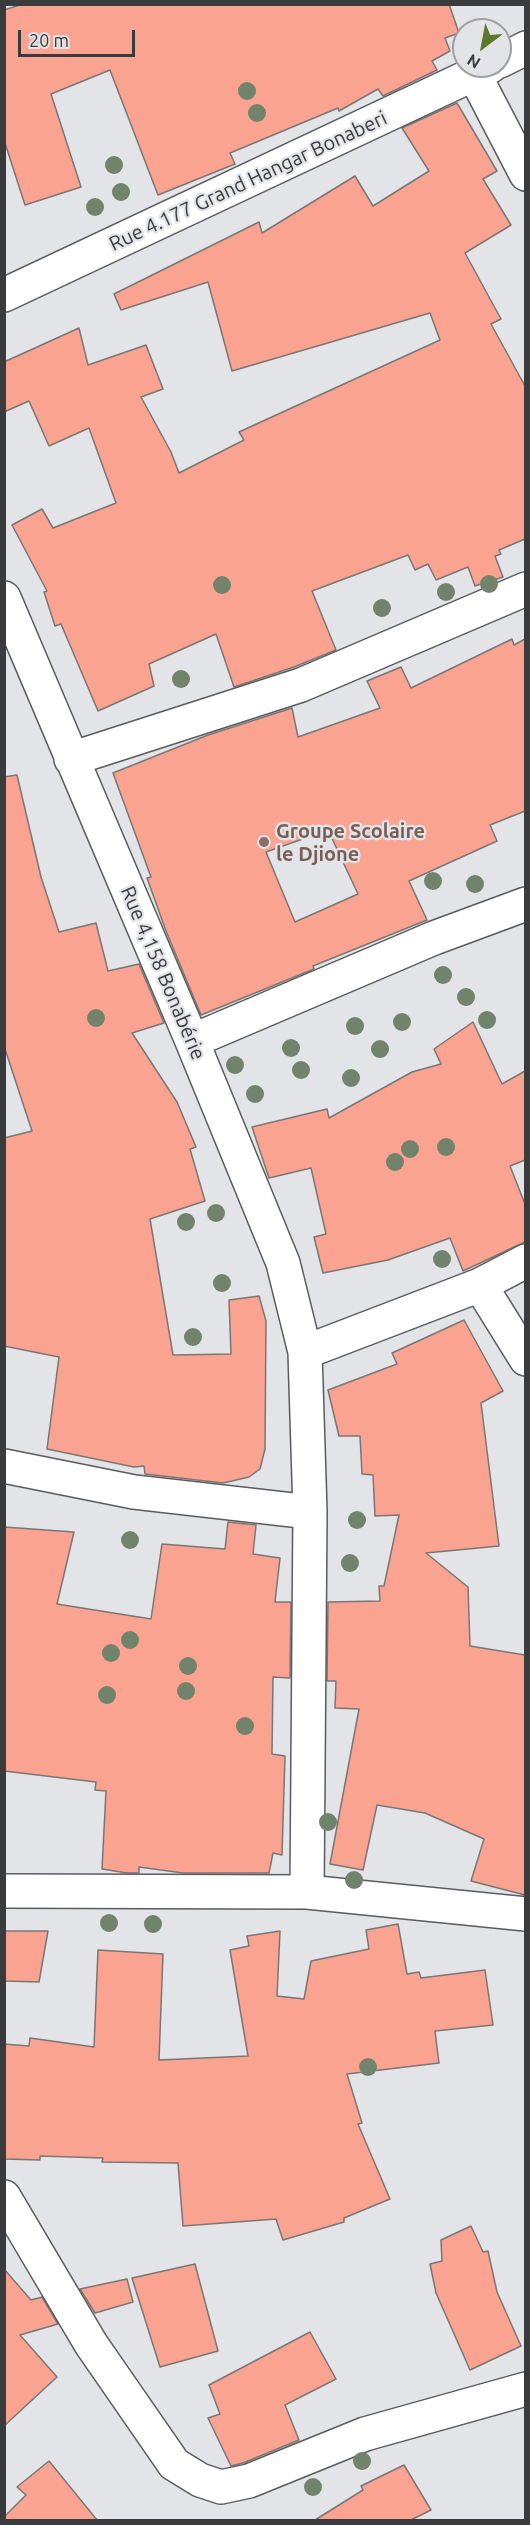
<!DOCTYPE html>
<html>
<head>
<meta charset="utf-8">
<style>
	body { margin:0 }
	#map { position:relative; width:530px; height:2525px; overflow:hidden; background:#e2e4e7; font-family:Ubuntu,sans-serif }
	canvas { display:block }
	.frame { position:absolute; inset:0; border:6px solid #3a3b3c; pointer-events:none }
	.north { position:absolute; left:452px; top:18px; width:60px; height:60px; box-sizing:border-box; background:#e2e4e7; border:2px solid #9fa0a3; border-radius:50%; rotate:212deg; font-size:16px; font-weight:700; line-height:24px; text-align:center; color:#3a3b3c }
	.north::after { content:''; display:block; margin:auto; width:21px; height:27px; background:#5e7729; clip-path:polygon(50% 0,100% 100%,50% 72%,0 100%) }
	.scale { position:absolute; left:18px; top:30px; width:117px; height:27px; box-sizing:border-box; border:3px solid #3a3b3c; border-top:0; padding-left:8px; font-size:18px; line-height:21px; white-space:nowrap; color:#3a3b3c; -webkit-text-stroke:4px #e2e4e7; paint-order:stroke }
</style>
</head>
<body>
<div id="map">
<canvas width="530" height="2525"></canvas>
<div class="frame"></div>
<div class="north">N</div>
<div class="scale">20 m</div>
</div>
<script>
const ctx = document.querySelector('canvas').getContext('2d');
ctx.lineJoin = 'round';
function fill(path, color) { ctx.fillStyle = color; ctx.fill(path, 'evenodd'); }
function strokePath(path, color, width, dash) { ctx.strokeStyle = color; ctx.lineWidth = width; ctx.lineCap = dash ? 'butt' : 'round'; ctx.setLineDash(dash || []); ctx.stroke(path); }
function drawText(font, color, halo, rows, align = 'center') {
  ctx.font = font + ' Ubuntu,sans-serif'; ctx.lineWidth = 4.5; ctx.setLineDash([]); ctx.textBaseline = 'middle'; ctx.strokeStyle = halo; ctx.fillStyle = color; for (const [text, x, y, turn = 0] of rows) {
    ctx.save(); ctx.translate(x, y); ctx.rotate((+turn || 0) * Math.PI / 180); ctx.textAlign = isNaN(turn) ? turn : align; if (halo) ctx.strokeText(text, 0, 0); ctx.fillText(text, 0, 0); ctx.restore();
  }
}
const building = new Path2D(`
	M23,4H449L459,33L445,38L450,51L432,61L437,70L383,96L378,89L339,111L338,108L230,153L235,164L158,195L110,70L51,94L81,187L25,205L4,140V10Z
	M457,103L497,171L483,179L511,225L465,253L501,319L491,324L525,386V539L499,550L501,554L495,556L503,577L475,586L468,567L436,580L428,564L415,570L408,555L312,591L336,650L294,667L234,687L216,634L149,664L154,686L98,711L61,624L55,626L44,592L47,591L12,525L42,509L53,528L116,503L89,428L49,446L29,401L4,412V362L79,328L88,365L146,345L163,389L141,397L171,452L179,473L244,440L239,432L440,340L430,313L232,371L208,282L121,310L114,294L259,222L262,233L355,176L373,206L429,171L402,128Z
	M512,639L514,645L525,639V811L490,825L497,841L409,881L427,920L313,966L314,969L201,1015L166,931L147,878L151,877L113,773L208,735L292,708L298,737L380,708L367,681L401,667L411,688ZM328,830L358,894L295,922L266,852Z
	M17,775L41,877L59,932L96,923L108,971L139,964L164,1023L132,1033L177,1102L196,1147L190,1149L205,1201L150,1219L173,1355L231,1354L229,1300L259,1296L266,1321L265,1449L260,1469L249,1477L223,1483L145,1474L144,1466L134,1467L47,1449L59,1357L4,1346V1138L32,1131L4,1046V777Z
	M473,1022L502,1084L525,1071V1160L510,1166L525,1204V1242L463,1271L450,1238L388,1260L323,1273L314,1237L326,1234L311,1168L269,1178L252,1127L327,1109L329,1118L412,1072L441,1064L434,1049Z
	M464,1320L503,1391L481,1403L499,1546L426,1553L468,1587L470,1646L525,1655V1895L471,1881L484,1839L425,1813L377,1805L363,1870L330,1864L359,1709L335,1708L336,1681H327L328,1602L380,1601L379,1586H384L399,1515L375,1516L373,1475L362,1474L360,1436H339L328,1390L397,1364L392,1353Z
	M228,1522L256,1525L253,1554L280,1558L275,1602H291L290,1678L273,1677L272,1754L285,1756L282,1855L273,1853L269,1873H183L139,1867V1873H127L102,1869L106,1791L95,1790L96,1782L4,1771V1527L74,1532L57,1604L151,1619L162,1544L225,1549Z
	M398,1924L407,1974L419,1972L421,1978L485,1970L493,2025L435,2031L439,2063L347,2074L362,2123L358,2124L390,2199L344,2218V2222L283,2240L276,2219L183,2226L178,2163L102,2162L103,2158L40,2156V2160L4,2159V2044L29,2046L30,2038L94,2047L98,1950L163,1954L159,2060L248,2056L230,1950L249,1946L247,1936L280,1931L277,1996L304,1999L311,1961L369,1949L366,1930Z
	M4,1931H48L39,1982L4,1981Z
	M471,2226L483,2252L488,2251L497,2292L521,2346L470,2370L436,2293L430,2264L442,2261L441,2240Z
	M195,2264L218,2351L160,2367L132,2278Z
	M4,2269L31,2300L42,2297L58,2324L20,2335L57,2377L4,2426Z
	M127,2279L133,2302L95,2313L80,2289Z
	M310,2332L336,2379L285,2405L299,2440L243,2463L231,2466L208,2418L220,2414L209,2385Z
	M49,2461L97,2520H4V2517L26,2495L17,2487Z
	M404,2465L431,2510L411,2520H315L363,2490L361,2486Z`);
const street = new Path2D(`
	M500,61L526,48
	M474,74L526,174
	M4,295L491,66
	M4,598L192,1041L283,1263L305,1352L310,1512L307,1892
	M71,759L301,685L526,589
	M192,1041L434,938L526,904
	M480,1285L526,1359
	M305,1352L480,1285L526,1261
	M4,1466L134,1492L310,1512
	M4,1891L307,1892L526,1914
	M4,2197L91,2344L174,2464L200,2480L221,2487L249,2481L365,2434L526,2389`);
const trees = [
	[247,91],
	[257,113],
	[114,165],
	[121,192],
	[95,207],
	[489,584],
	[222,585],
	[446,592],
	[382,608],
	[181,679],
	[433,881],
	[475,884],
	[443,975],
	[466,997],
	[96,1018],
	[487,1020],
	[402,1022],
	[355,1026],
	[291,1048],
	[380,1049],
	[235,1065],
	[301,1070],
	[351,1078],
	[255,1094],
	[446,1147],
	[410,1149],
	[395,1162],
	[216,1213],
	[186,1222],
	[442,1259],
	[222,1283],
	[193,1337],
	[357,1520],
	[130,1540],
	[350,1563],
	[130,1640],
	[111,1653],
	[188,1666],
	[186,1691],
	[107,1695],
	[245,1726],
	[328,1822],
	[354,1880],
	[109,1923],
	[153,1924],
	[368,2067],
	[362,2461],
	[313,2487]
];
const markers = [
	[264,842,6,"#8d6e63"]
];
const streetNames = [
	["Rue 4.177 Grand Hangar Bonaberi",248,181,-25],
	["Rue 4,158 Bonabérie",163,973,67]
];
const educationNames = [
	["Groupe Scolaire",276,831],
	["le Djione",276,854]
];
fill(building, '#fba391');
strokePath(building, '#7a7675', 1.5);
strokePath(street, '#5a5b5e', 36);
strokePath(street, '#fff', 33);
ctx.fillStyle = '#71846b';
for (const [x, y] of trees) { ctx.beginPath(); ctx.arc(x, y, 9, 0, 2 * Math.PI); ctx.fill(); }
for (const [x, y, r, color] of markers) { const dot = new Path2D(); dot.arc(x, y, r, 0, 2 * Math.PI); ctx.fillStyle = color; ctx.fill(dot); strokePath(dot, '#e2e4e7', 2); }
drawText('20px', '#3a3b3c', '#e2e4e7', streetNames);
drawText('bold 20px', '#785e54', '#e2e4e7', educationNames, 'left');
</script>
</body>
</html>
